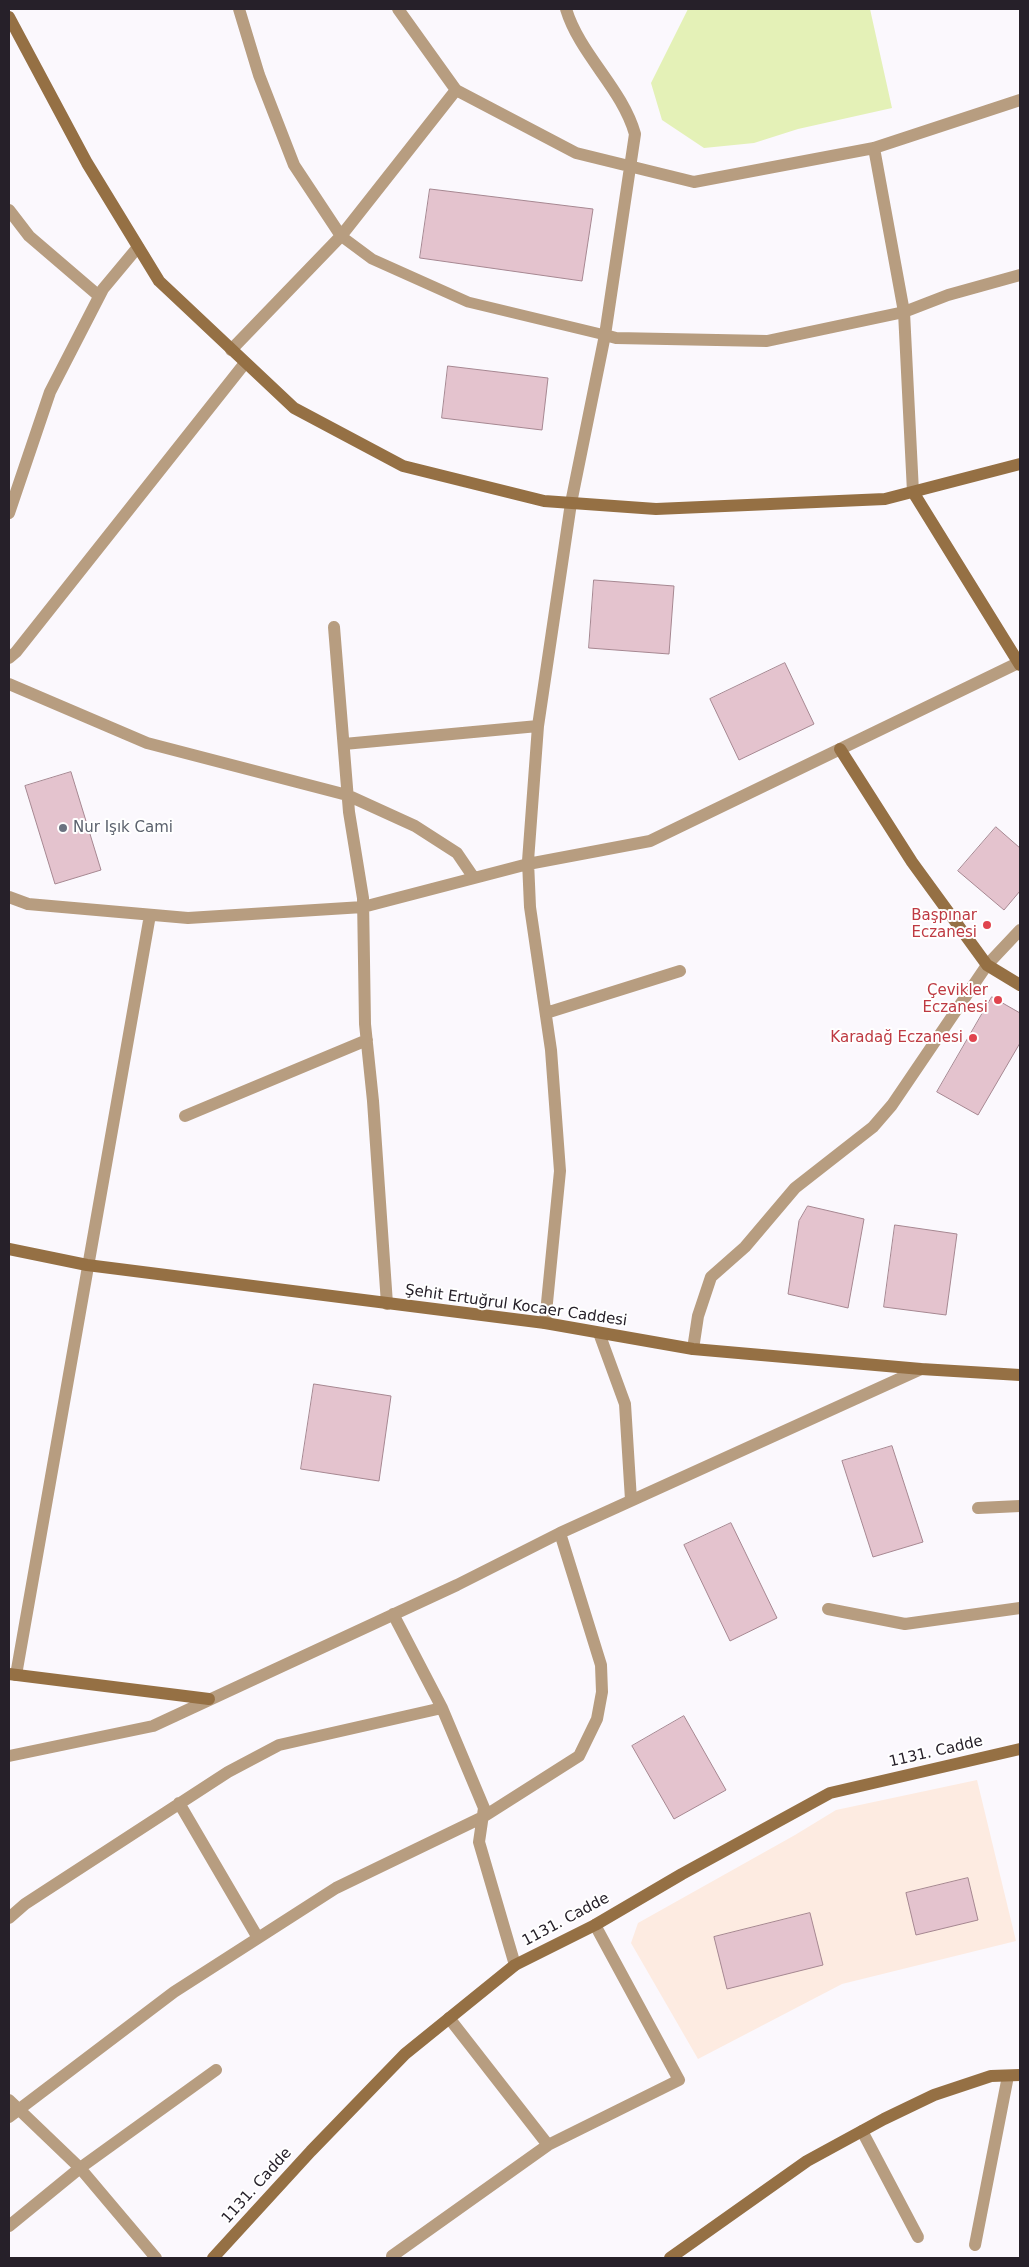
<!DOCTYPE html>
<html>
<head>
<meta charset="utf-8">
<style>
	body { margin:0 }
	#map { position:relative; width:1029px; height:2267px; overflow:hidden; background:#fbf8fd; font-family:"DejaVu Sans",sans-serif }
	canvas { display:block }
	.frame { position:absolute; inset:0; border:10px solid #262029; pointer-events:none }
</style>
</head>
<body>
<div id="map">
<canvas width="1029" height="2267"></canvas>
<div class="frame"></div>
</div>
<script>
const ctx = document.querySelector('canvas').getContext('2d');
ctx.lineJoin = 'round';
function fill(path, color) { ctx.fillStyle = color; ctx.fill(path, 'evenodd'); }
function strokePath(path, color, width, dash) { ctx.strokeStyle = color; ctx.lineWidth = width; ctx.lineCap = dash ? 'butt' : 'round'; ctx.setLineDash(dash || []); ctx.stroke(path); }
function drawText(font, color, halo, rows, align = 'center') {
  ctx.font = font + ' "DejaVu Sans",sans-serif'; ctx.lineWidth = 4; ctx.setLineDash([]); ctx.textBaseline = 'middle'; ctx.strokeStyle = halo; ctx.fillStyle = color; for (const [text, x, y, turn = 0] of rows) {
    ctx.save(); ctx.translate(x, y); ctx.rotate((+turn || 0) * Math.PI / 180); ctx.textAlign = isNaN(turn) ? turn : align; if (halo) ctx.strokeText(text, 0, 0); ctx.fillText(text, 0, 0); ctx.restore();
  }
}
const education = new Path2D(`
	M977,1780L1016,1941L842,1984L698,2059L631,1943L638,1923L795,1835L836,1810Z`);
const green = new Path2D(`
	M688,9H870L892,108L798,129L754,143L704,148L662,120L651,83Z`);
const building = new Path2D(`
	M430,189L593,209L582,281L420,258Z
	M448,366L548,378L542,430L442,418Z
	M594,580L674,586L669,654L589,648Z
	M785,663L814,724L739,760L710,699Z
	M71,772L101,870L55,884L25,786Z
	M996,827L1020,848V891L1004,910L958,871Z
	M992,997L1020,1013V1043L978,1115L937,1092Z
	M808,1206L864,1219L848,1308L788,1294L799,1221Z
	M895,1225L957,1234L946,1315L884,1307Z
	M314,1384L391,1396L379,1481L301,1469Z
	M892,1446L923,1542L873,1557L842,1461Z
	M731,1523L777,1618L730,1641L684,1545Z
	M684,1716L726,1790L674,1819L632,1746Z
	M968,1878L978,1920L916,1935L906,1893Z
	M810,1913L823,1965L727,1989L714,1937Z`);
const lane = new Path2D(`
	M341,236L372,259L468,302L605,335`);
const street = new Path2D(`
	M239,9L259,75L294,165L341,236
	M398,9L456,90L576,153L694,182L874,148L1020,100
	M874,148L904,312L913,492
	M9,210L29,236L99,296
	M605,335L616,338L767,341L904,312L948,295L1020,275
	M231,350L341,236L456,90
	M9,513L50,392L103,289L138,247
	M334,627L349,812L363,898L365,1024L373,1101L387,1304
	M9,658L16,652L245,363
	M9,684L147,743L347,795L415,826L457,853L474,878
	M344,744L538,726
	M9,897L28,904L188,918L363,907L528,864L650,841L1020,662
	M546,1013L680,971
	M185,1116L367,1040
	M545,1323L560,1171L551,1050L530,907L528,861L538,726L571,503L605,335L635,134C622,88 580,55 566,9
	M599,1333L625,1404L631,1500
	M693,1349L698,1316L711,1277L745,1247L795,1188L873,1127L892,1105L987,965L1020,930
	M978,1508L1020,1506
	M828,1609L905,1624L1020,1608
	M393,1614L442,1708L484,1808L479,1842L515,1965
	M16,1675L150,915
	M9,1756L153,1726L457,1585L560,1533L921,1369
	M179,1803L258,1938
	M9,1918L25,1904L228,1772L279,1745L442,1708
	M449,2018L548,2145
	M9,2100L80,2168L156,2258
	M9,2117L174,1992L336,1888L483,1817L579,1756L597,1719L602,1692L601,1665L560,1533
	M862,2131L918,2237
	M9,2226L80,2168L216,2070
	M975,2245L1008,2076
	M392,2256L548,2145L679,2080L595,1925`);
const secondary = new Path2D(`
	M9,17L87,163L159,281L294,408L403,466L544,501L656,509L885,499L1020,464
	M913,492L1020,665
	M840,749L912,862L987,965L1020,985
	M9,1249L87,1265L545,1323L693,1349L921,1369L1020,1375
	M9,1674L209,1699
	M213,2258L311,2151L405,2054L515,1965L595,1925L682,1874L830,1793L1020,1749
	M670,2258L807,2161L884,2119L934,2095L991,2076L1020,2075`);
const markers = [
	[63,828,5,"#6b7280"],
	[987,925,5,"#e0444e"],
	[998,1000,5,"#e0444e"],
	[973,1038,5,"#e0444e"]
];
const worshipNames = [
	["Nur Işık Cami",73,828]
];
const healthNames = [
	["Başpınar",977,916],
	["Eczanesi",977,933],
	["Çevikler",988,991],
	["Eczanesi",988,1008],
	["Karadağ Eczanesi",963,1038]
];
const streetNames = [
	["Şehit Ertuğrul Kocaer Caddesi",516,1306,8],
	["1131. Cadde",936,1752,-13],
	["1131. Cadde",566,1920,-28],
	["1131. Cadde",257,2186,-48]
];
fill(education, '#fdebe1');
fill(green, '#e4f1b7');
fill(building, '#e4c3ce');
strokePath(building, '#a68791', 1);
strokePath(lane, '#b79d80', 11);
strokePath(street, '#b79d80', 12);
strokePath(secondary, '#957044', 12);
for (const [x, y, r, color] of markers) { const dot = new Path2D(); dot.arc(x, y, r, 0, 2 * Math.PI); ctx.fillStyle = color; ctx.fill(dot); strokePath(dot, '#fff', 2); }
drawText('15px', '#5b616d', '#fff', worshipNames, 'left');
drawText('15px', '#be3a42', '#fff', healthNames, 'right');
drawText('15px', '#262029', '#fff', streetNames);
</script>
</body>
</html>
